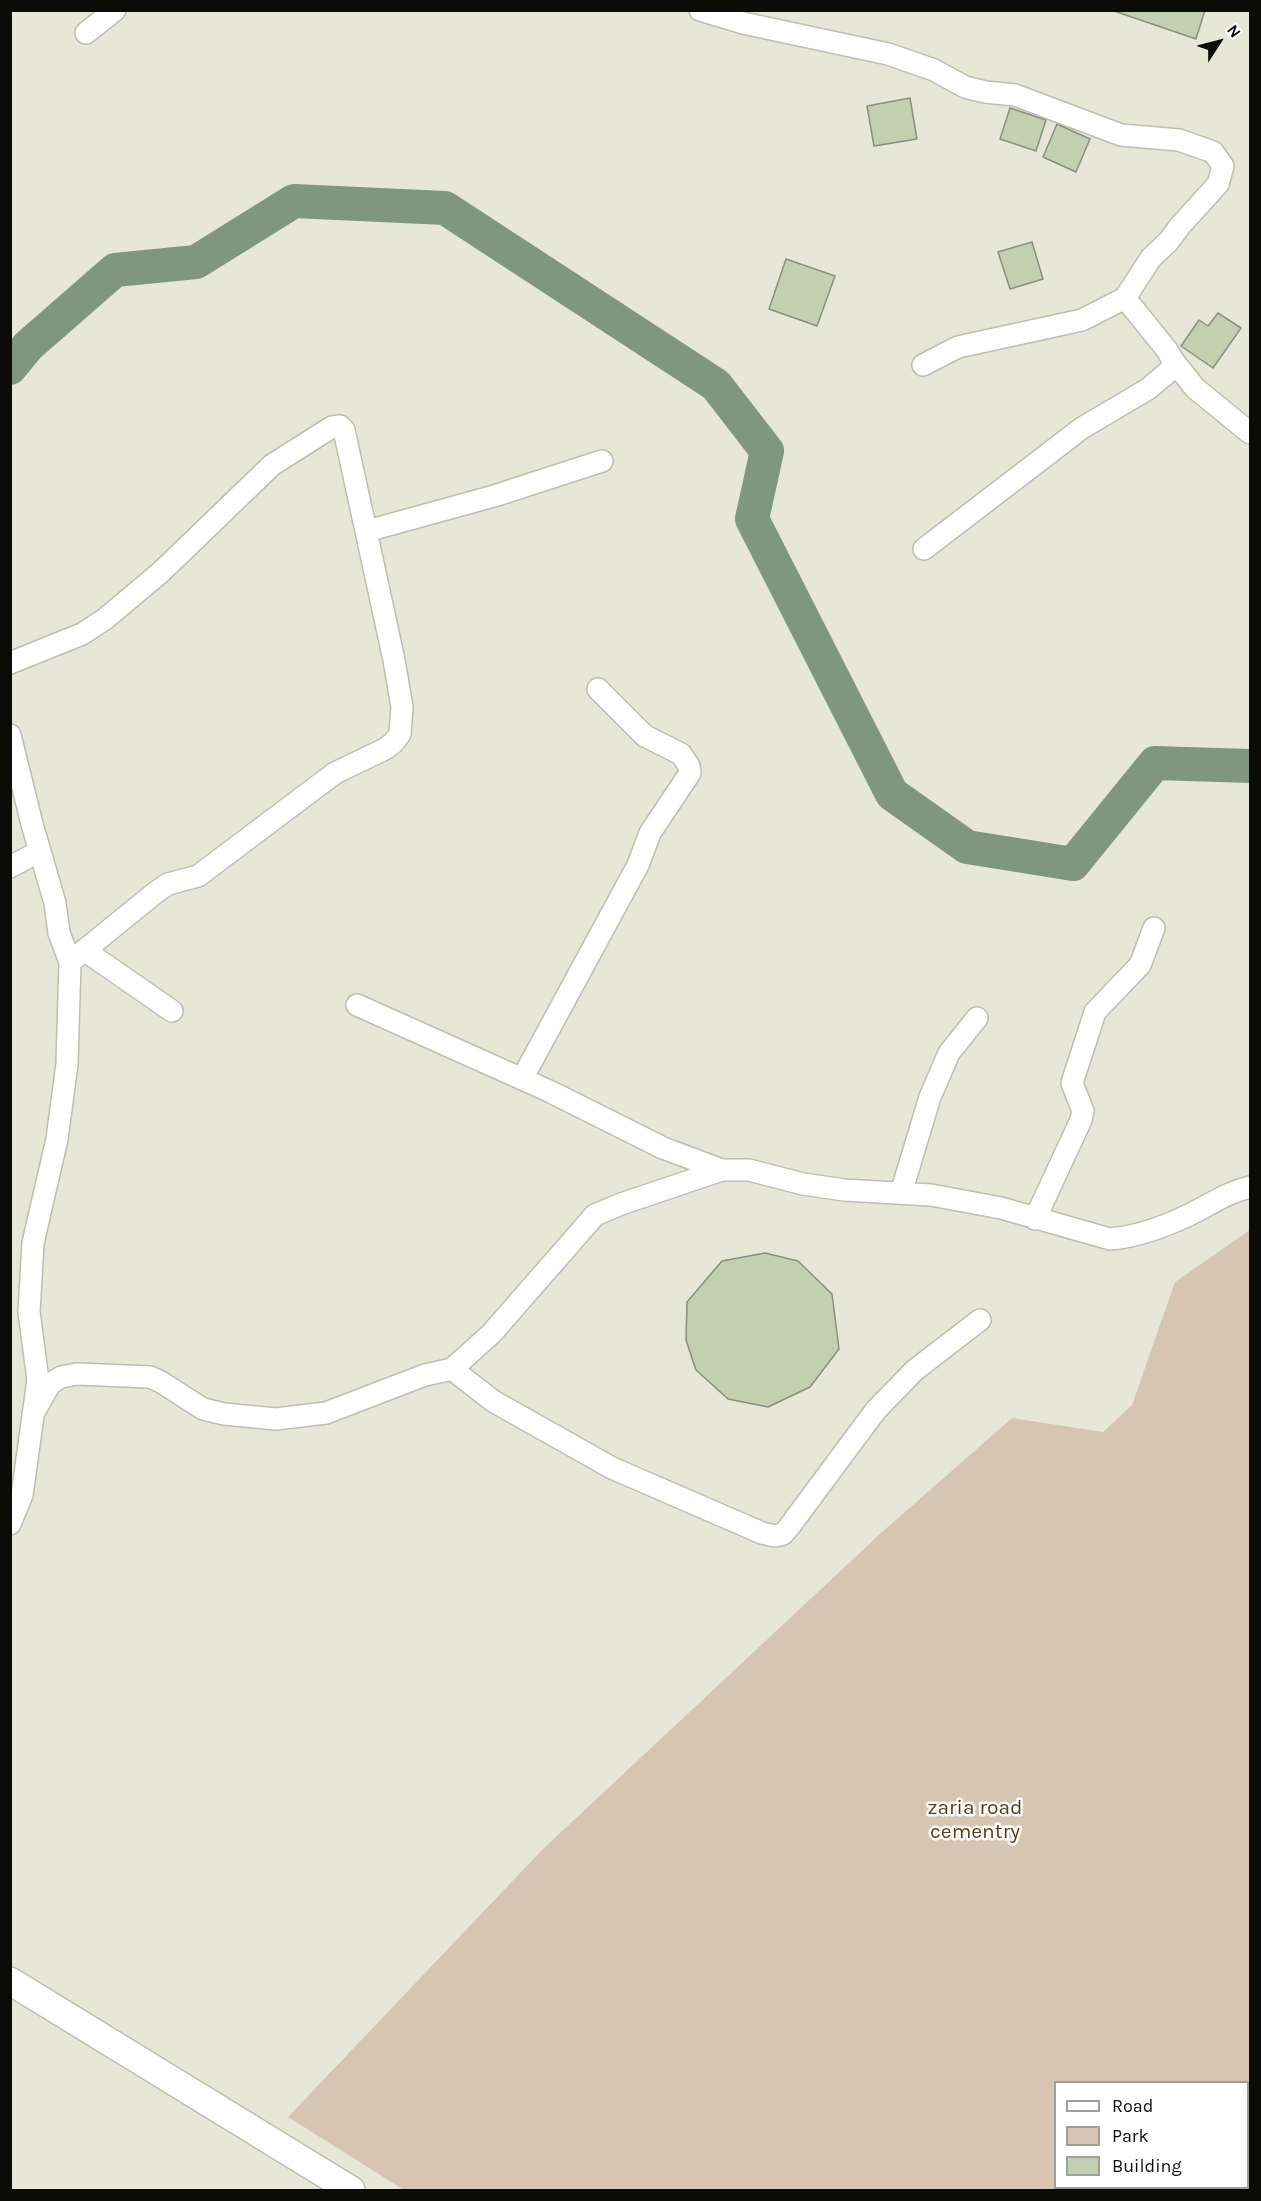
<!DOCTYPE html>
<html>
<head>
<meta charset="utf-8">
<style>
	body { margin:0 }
	#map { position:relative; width:1261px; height:2201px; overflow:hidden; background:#e7e7d8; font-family:Karla,sans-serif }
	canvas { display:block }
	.frame { position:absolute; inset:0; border:12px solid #0c0c07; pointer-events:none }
	.legend { position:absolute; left:1054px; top:2081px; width:195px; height:108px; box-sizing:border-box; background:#fff; border:2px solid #9e9e9c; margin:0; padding:8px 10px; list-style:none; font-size:18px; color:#0c0c07 }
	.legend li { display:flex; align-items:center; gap:12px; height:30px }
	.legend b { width:30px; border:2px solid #9e9e9c }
	.north { position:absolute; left:1189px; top:12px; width:60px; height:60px; -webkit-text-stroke:4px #fff; paint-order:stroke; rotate:54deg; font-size:16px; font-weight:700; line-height:24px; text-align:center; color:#0c0c07 }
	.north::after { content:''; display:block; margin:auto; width:21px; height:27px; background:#0c0c07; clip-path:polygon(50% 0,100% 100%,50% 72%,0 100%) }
</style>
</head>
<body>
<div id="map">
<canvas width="1261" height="2201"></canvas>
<div class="frame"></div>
<ul class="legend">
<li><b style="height:8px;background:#fff"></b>Road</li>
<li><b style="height:16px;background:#d7c5b3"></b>Park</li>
<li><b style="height:16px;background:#c3d0af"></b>Building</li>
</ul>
<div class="north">N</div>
</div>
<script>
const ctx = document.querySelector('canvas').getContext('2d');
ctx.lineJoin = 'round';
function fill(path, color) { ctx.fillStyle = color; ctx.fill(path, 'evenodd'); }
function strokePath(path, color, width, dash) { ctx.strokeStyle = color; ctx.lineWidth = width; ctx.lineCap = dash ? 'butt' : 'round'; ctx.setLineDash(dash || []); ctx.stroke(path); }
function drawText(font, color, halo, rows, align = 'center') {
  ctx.font = font + ' Karla,sans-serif'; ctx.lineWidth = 5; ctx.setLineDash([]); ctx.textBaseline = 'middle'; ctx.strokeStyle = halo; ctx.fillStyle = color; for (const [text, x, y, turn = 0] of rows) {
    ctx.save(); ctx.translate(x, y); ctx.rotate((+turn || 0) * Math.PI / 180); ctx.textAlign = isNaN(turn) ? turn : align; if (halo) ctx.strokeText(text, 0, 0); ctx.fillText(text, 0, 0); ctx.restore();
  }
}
const green = new Path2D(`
	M1250,1230V2190H404L288,2117L543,1849L881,1533L1012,1418L1103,1432L1132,1405L1175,1282ZM1056,2082H1248V2188H1056Z`);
const river = new Path2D(`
	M10,368L28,346L115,270L196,262L294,201L445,208L716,385L767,451L752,519L892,794L967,847L1073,864L1155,763L1250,766`);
const building = new Path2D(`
	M1111,10H1205L1196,39Z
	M910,98L917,139L874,146L867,106Z
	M1010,108L1046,120L1036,151L1000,139Z
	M1057,124L1090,139L1076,172L1043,157Z
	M1032,242L1043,279L1010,289L998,252Z
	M786,259L835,276L817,326L769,309Z
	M1218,313L1241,328L1213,368L1181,346L1199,320L1208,326Z
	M765,1253L798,1261L832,1294L839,1349L810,1387L768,1407L728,1399L696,1370L686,1340L687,1302L722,1261Z`);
const minor = new Path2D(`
	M700,10L743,23L888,54L934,70L965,87L985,92L1015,95L1121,135L1179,140L1213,152L1223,166L1218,184L1180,226L1168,242L1151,258L1125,298L1082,320L958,347L923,365
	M86,33L115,10
	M1172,359L1195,388L1250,433
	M367,531L494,496L602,461
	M924,549L1082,428L1148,389L1173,368L1172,359L1167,350L1125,298
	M10,663L82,634L105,619L161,572L272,465L332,427L340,426L344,430L394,660L402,707L400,734L393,743L385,749L335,773L198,876L168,884L155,893L70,962
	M10,735L32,824L55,903L59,933L70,962L67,1064L57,1139L33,1243L29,1312L38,1380L22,1495L10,1524
	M10,867L40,851
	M84,950L172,1011
	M357,1005L549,1091L663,1148L722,1170
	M522,1079L638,865L650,833L690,773L689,766L681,754L645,736L598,689
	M901,1193L930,1097L949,1053L977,1018
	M1035,1219L1081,1120L1083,1111L1072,1083L1095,1012L1140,965L1154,928
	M452,1369L493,1401L612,1468L762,1533L775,1536L783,1534L789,1527L876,1410L915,1370L980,1320
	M33,1414L50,1384L61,1377L77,1374L150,1377L161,1382L203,1409L224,1414L276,1419L326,1413L425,1375L452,1369L491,1334L595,1215L621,1204L722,1170H749L803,1184L844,1190L931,1195L1001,1208L1110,1239C1138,1237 1166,1226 1191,1214C1211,1204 1228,1192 1250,1187`);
const tertiary = new Path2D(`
	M10,1981L351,2190`);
const parkNames = [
	["zaria road",975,1808],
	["cementry",975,1832]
];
fill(green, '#d7c5b3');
strokePath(river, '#7e977e', 34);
fill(building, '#c3d0af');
strokePath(building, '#898e81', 1.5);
strokePath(minor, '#bebeaf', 24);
strokePath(tertiary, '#bebeaf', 30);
strokePath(minor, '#fff', 21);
strokePath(tertiary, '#fff', 27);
drawText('21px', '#603b0e', '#fff', parkNames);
</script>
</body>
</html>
